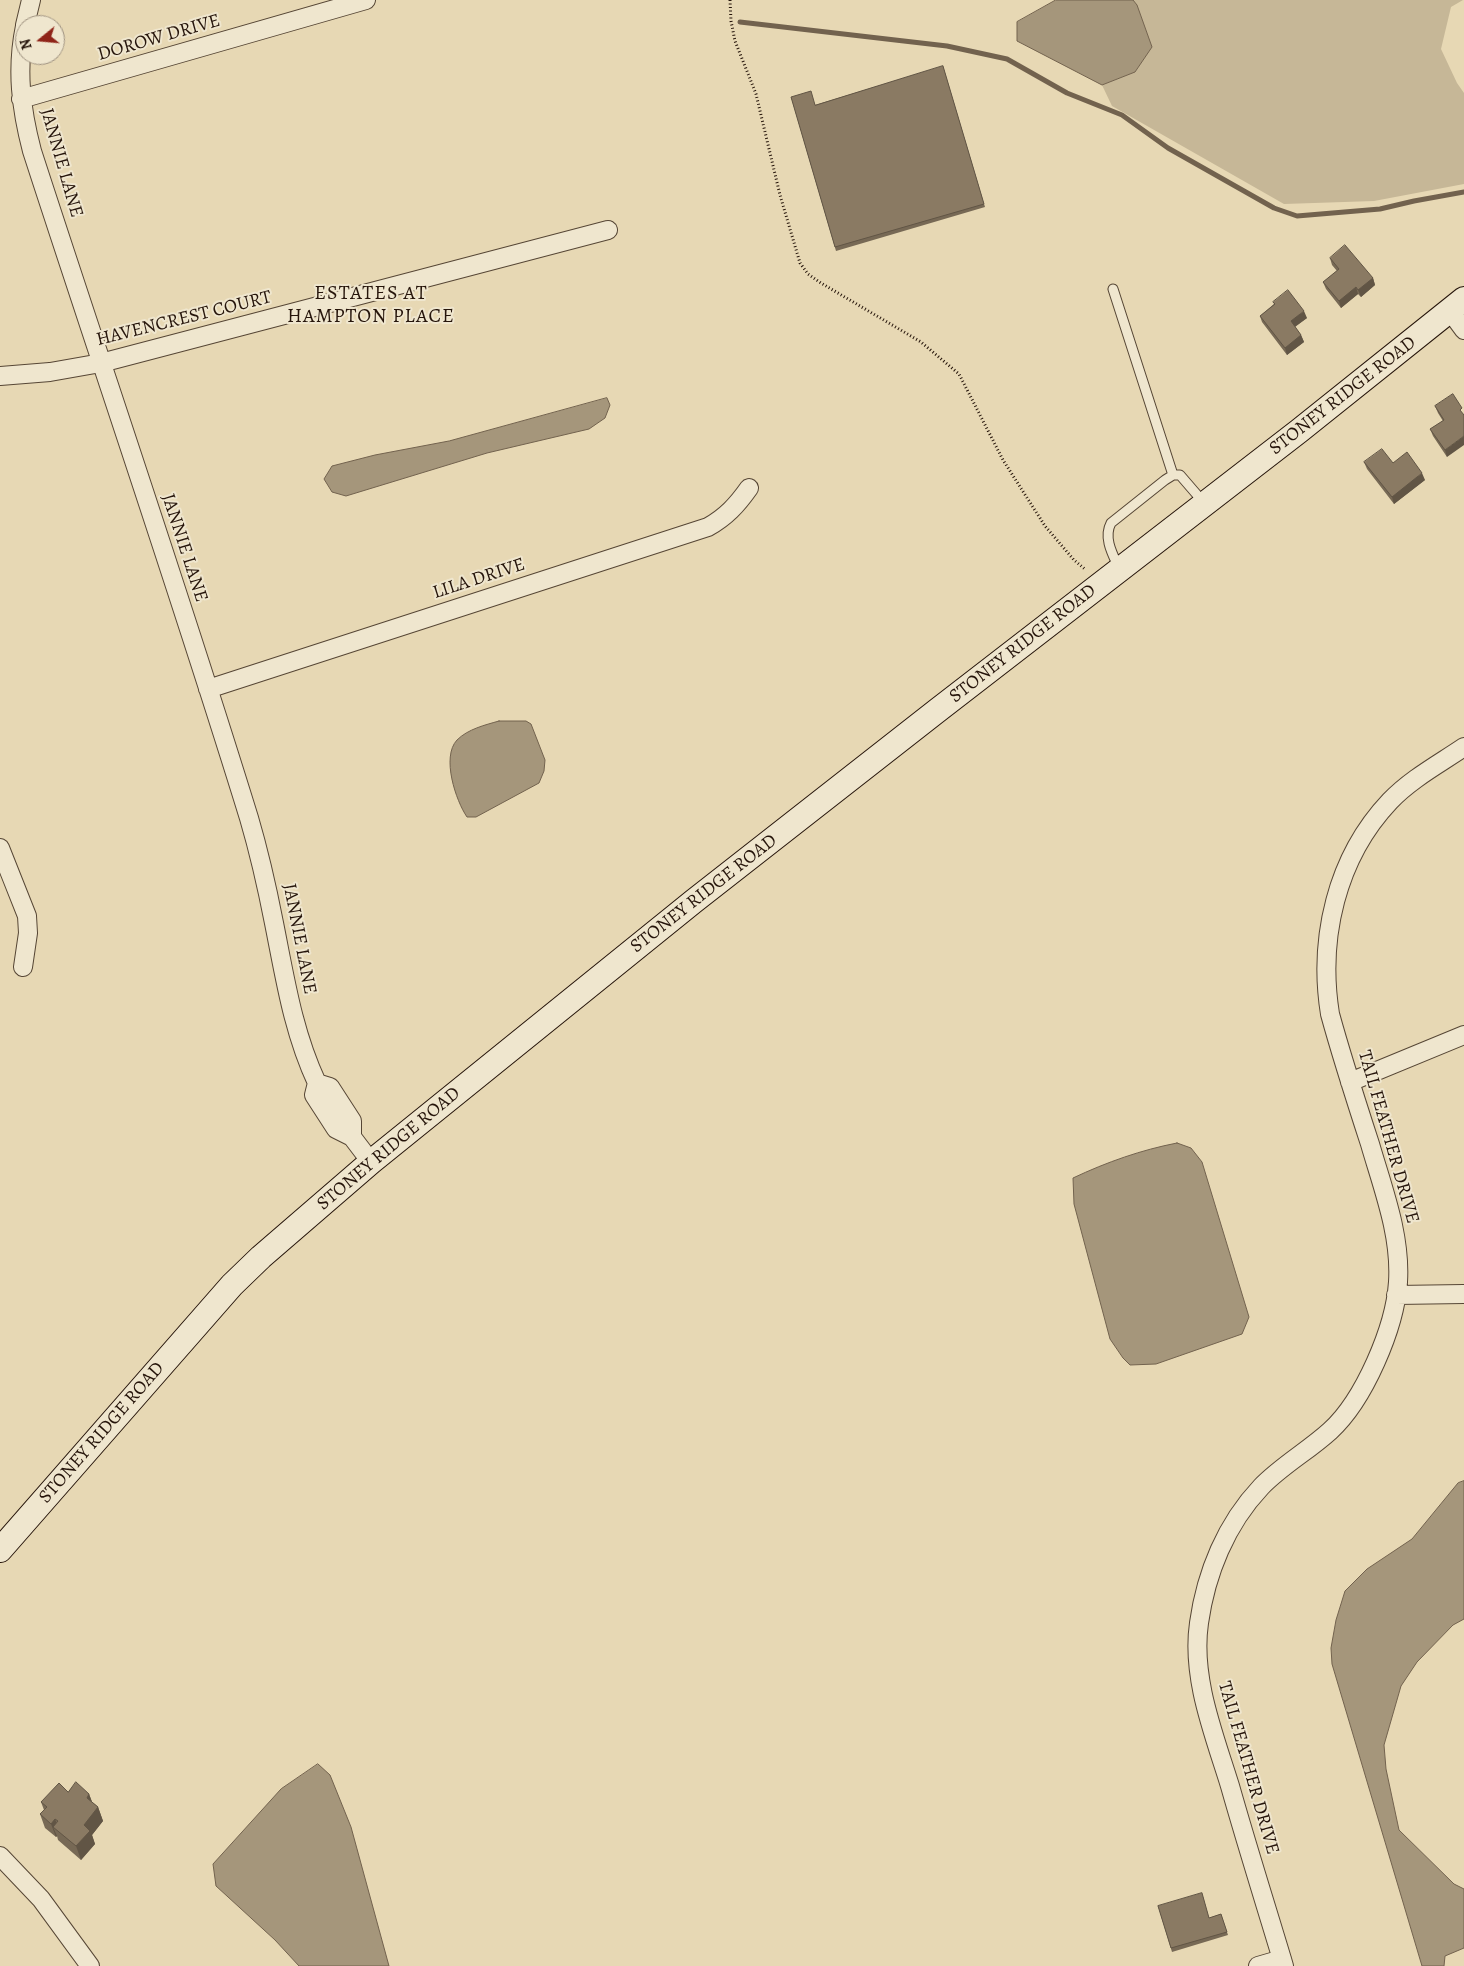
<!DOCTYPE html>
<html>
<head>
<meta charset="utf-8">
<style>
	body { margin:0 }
	#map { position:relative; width:1464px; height:1966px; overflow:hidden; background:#e7d8b4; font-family:Alegreya,serif }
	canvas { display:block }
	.north { position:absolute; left:15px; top:15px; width:50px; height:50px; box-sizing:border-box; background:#efe6ce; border:1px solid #9f9280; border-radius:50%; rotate:253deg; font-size:14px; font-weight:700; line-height:20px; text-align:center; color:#26150b }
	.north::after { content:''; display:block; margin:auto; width:18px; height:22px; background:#8f2418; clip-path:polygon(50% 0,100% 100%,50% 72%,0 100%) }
</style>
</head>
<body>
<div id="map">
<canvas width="1464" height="1966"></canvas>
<div class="north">N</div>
</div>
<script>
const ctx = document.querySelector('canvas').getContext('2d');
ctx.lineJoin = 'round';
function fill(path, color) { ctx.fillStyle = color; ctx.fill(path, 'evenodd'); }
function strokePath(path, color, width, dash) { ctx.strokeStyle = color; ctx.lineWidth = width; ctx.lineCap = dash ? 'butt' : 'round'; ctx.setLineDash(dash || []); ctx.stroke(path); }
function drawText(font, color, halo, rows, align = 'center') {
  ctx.font = font + ' Alegreya,serif'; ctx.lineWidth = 4; ctx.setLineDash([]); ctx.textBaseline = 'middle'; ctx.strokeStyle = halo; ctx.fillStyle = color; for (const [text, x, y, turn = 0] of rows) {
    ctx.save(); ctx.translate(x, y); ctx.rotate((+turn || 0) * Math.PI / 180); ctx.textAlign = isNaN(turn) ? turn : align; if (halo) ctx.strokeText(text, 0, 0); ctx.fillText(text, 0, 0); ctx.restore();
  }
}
const green = new Path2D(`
	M1133,0H1463L1451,7L1441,49L1457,83L1464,93V184L1374,201L1284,204L1112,106L1102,85L1135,72L1152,47L1137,5Z`);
const water = new Path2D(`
	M1056,0H1133L1137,5L1152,47L1135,72L1102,85L1017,41V22Z
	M607,398L610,405L605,418L589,429L487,453L346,496L332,492L324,479L332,466L375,455L449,441Z
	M499,721H526L531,724L545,760L544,771L539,783L476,817H467C456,801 441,757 457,740C468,729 485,725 499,721Z
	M1177,1143L1191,1148L1202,1162L1249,1317L1242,1334L1156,1364L1130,1365L1123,1358L1110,1339L1074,1204L1073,1178C1107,1162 1141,1150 1177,1143Z
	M1464,1481V1619L1453,1625L1417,1662L1401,1686L1384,1745L1386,1769L1399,1830L1454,1884L1464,1889V1948L1445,1956L1444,1966H1422L1332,1664L1331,1648L1336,1620L1345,1591L1367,1569L1412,1539L1458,1483Z
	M318,1764L330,1775L351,1827L389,1966H299L275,1940L216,1886L213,1864L281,1789Z`);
const stream = new Path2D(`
	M740,22L947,46L1007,59L1067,93L1122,115L1168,148L1274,208L1297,216L1380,209L1414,201L1464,192`);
const path = new Path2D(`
	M730,0L731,21L735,41L756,94L780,195L800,263L808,274L821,283L921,342L959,374L1003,460L1045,526L1074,560L1086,570`);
const lane = new Path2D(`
	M1113,289L1173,475
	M1119,568C1113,555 1103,538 1111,523L1165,480L1173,475H1180L1205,504`);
const street = new Path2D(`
	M25,25L31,0
	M25,26C16,69 21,109 32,151C104,373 180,594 249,818C259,852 267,887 274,923C285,978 293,1032 317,1083L314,1095L336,1129L352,1137L371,1162
	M21,99L366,0
	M1450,311L1464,330
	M0,376L50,372L101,363L608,230
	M208,689L708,527C726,517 737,505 749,488
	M0,848L27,916L28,933L23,967
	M1350,1082L1464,1035
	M317,1083L330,1087L352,1121V1137
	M1396,1295L1464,1294
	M0,1856L41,1899L90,1966
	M1258,1966L1282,1959
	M1284,1966C1266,1906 1247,1846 1230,1786C1214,1734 1191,1678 1199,1623C1206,1573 1226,1524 1261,1487C1281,1466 1308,1451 1330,1431C1364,1400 1395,1328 1398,1282C1401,1235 1383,1189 1370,1144C1356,1101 1342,1058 1330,1014C1318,939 1336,858 1390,801C1411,779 1439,764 1464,747`);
const secondary = new Path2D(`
	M0,1550L232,1285L261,1257L371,1162L694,901L938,710L1299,431L1464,299`);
const wall = new Path2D(`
	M943,66L985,207L836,251L791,97L816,105Z
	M1330,258L1373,278L1375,285L1361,297L1358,294L1341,308L1326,289L1323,282L1337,271L1332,265Z
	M1273,302L1307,318L1295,327L1301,335L1304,342L1287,355L1262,322L1260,316L1274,304Z
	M1453,394L1447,457L1433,436L1430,429L1443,421L1438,413L1435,406Z
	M1364,462L1393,463L1425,480L1394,504L1367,469Z
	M68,1792L89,1794L92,1802L98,1807L103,1821L92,1835L95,1844L81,1860L58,1840L57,1836L56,1837L45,1828L40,1814L44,1810L41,1802Z
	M1202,1893L1209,1918L1221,1914L1228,1935L1172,1952L1158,1906Z`);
const shadedWall = new Path2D(`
	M1373,278L1375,285L1361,297L1358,290Z
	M1356,287L1358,294L1341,308L1339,301Z
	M1304,311L1307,318L1293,328L1291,321Z
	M1301,335L1304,342L1287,355L1285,348Z
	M1464,436V445L1447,457L1445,450Z
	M1422,473L1425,480L1394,504L1392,497Z
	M89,1794L94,1807L87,1798Z
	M98,1807L103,1821L92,1835L95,1844L81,1860L76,1846L84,1825Z
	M55,1819L60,1832L53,1827L57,1836L56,1837L51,1824Z`);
const building = new Path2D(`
	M943,66L984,204L835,247L791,97L811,91L815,105Z
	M1345,245L1373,278L1358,290L1356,287L1339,301L1323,282L1339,269L1330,258Z
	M1288,290L1304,311L1291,321L1301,335L1285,348L1260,316L1275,304L1273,302Z
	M1453,394L1462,408L1460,410L1464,415V436L1445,450L1430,429L1444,420L1435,406Z
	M1382,449L1393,463L1407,452L1422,473L1392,497L1364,462Z
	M76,1782L89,1794L87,1798L98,1807L84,1825L90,1831L76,1846L53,1827L58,1821L55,1819L51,1824L40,1814L47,1807L41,1802L59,1783L68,1792Z
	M1202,1893L1209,1918L1221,1914L1227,1932L1171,1948L1158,1906Z`);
const streetNames = [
	["DOROW DRIVE",159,38,-16],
	["JANNIE LANE",61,163,74],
	["HAVENCREST COURT",184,319,-14],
	["STONEY RIDGE ROAD",1343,396,-38],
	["JANNIE LANE",184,548,72],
	["LILA DRIVE",479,579,-18],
	["STONEY RIDGE ROAD",1023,644,-38],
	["STONEY RIDGE ROAD",704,894,-38],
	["JANNIE LANE",299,939,79],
	["TAIL FEATHER DRIVE",1388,1137,74],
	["STONEY RIDGE ROAD",389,1149,-40],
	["STONEY RIDGE ROAD",102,1433,-49],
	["TAIL FEATHER DRIVE",1248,1768,74]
];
const neighbourhoodNames = [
	["ESTATES AT",371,294],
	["HAMPTON PLACE",371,317]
];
fill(green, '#c6b797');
fill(water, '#a5967b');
strokePath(water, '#72624e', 1);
strokePath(stream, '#72624e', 5);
strokePath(lane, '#564635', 11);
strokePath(street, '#564635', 20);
strokePath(secondary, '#26150b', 26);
strokePath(path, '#26150b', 3, [1, 2.5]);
strokePath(lane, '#efe6ce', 9);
strokePath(street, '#efe6ce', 18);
strokePath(secondary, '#efe6ce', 24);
fill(wall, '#776955');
fill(shadedWall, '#615545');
fill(building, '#8a7a63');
strokePath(building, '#615545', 1);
drawText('19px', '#26150b', '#efe6ce', streetNames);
ctx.letterSpacing = '1px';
drawText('20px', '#26150b', '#efe6ce', neighbourhoodNames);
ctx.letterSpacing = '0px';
</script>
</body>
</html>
